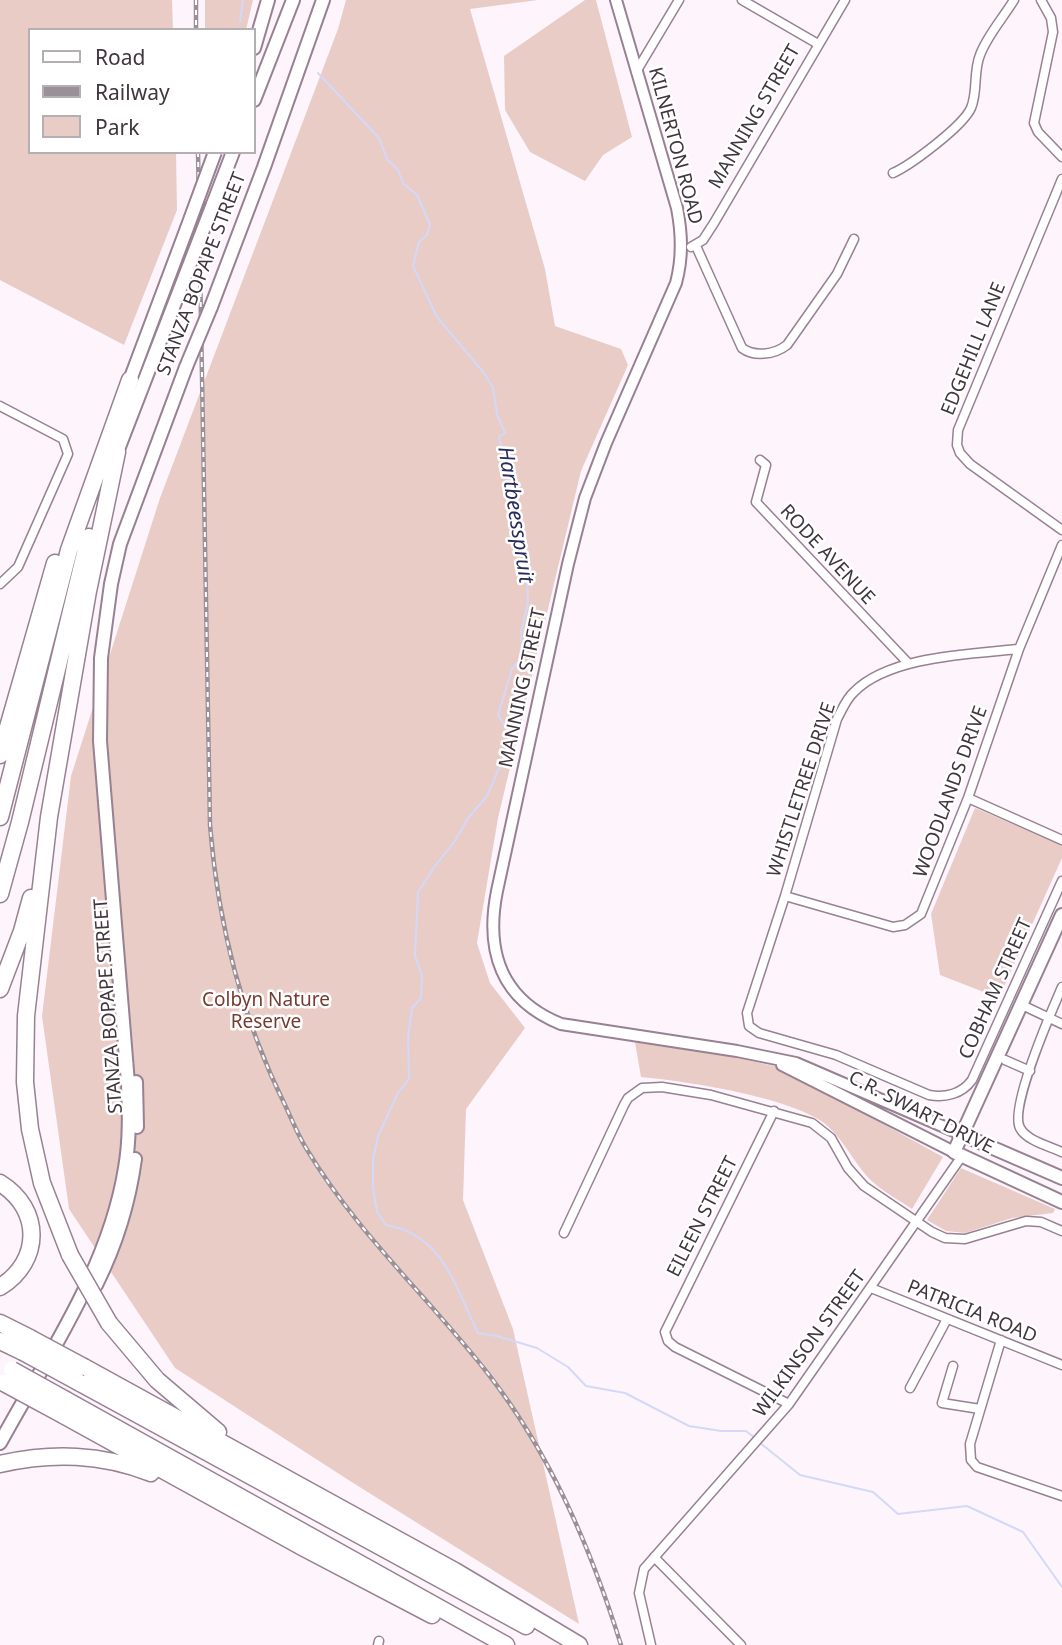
<!DOCTYPE html>
<html>
<head>
<meta charset="utf-8">
<style>
	body { margin:0 }
	#map { position:relative; width:1062px; height:1645px; overflow:hidden; background:#fef4fc; font-family:"Noto Sans",sans-serif }
	canvas { display:block }
	.legend { position:absolute; left:28px; top:28px; width:228px; height:126px; box-sizing:border-box; background:#fff; border:2px solid #b3afb2; margin:0; padding:9px 12px; list-style:none; font-size:21px; color:#40363e }
	.legend li { display:flex; align-items:center; gap:14px; height:35px }
	.legend b { width:35px; border:2px solid #b3afb2 }
</style>
</head>
<body>
<div id="map">
<canvas width="1062" height="1645"></canvas>
<ul class="legend">
<li><b style="height:9px;background:#fff"></b>Road</li>
<li><b style="height:9px;background:#9a9098"></b>Railway</li>
<li><b style="height:19px;background:#e9ccc6"></b>Park</li>
</ul>
</div>
<script>
const ctx = document.querySelector('canvas').getContext('2d');
ctx.lineJoin = 'round';
function fill(path, color) { ctx.fillStyle = color; ctx.fill(path, 'evenodd'); }
function strokePath(path, color, width, dash) { ctx.strokeStyle = color; ctx.lineWidth = width; ctx.lineCap = dash ? 'butt' : 'round'; ctx.setLineDash(dash || []); ctx.stroke(path); }
function drawText(font, color, halo, rows, align = 'center') {
  ctx.font = font + ' "Noto Sans",sans-serif'; ctx.lineWidth = 5; ctx.setLineDash([]); ctx.textBaseline = 'middle'; ctx.strokeStyle = halo; ctx.fillStyle = color; for (const [text, x, y, turn = 0] of rows) {
    ctx.save(); ctx.translate(x, y); ctx.rotate((+turn || 0) * Math.PI / 180); ctx.textAlign = isNaN(turn) ? turn : align; if (halo) ctx.strokeText(text, 0, 0); ctx.fillText(text, 0, 0); ctx.restore();
  }
}
const green = new Path2D(`
	M0,0H172L173,30H30V152H176L177,210L124,345L0,280Z
	M205,0H253L246,30H205Z
	M346,0H538L470,9L545,269L555,326L621,349L628,365L581,471L498,818L477,943L490,983L525,1028L466,1109L463,1200L513,1329L579,1624L350,1481L175,1368L69,1209L42,1016L71,776L160,498L338,29Z
	M585,0H596L632,137L603,155L585,181L530,152L505,110L504,56Z
	M975,808L1062,845V858L999,998L940,975L931,914Z
	M635,1042L729,1056L782,1068L943,1157L912,1209C894,1197 874,1187 861,1169C849,1153 840,1136 824,1123C789,1097 686,1081 641,1077Z
	M961,1168L1055,1209L1053,1213L1012,1218L965,1233L946,1231L927,1220Z`);
const stream = new Path2D(`
	M240,22L243,0
	M318,73L379,138L387,159L398,170L403,183L417,195L430,225L427,235L419,242L413,266L437,317L484,373L493,388L497,414L505,433L499,437L526,557L528,603L521,632L522,657L512,669L498,715L505,726L510,743L487,796L468,818L455,841L435,866L418,892L415,956L422,976L421,998L412,1008L408,1038L409,1079L398,1093L378,1136L373,1160V1187L377,1212L386,1225C444,1235 455,1287 478,1333L497,1336L537,1348L568,1367L586,1386L625,1393L689,1426L721,1431H746L755,1438
	M759,1442L800,1475L873,1492L898,1514L967,1506L1023,1532L1062,1587`);
const minor = new Path2D(`
	M742,0L818,44
	M1041,0L1051,18L1053,32L1034,123L1038,132L1062,157
	M636,72L679,0
	M893,173C911,165 963,126 971,108C978,92 973,72 980,55C987,36 1003,18 1014,0
	M1062,179L958,430L957,445L960,453L970,464L1062,530
	M696,246L742,348C754,357 774,355 787,345L837,274L854,239
	M691,247L703,240L714,223L845,0
	M0,406L63,439L68,454L18,567L0,584
	M760,460L766,465L756,502L908,663
	M1019,649C971,654 889,656 854,692C846,699 842,710 837,719L785,896L747,1013L749,1026L759,1033L836,1055L929,1095C945,1098 962,1094 972,1080L1062,881
	M968,798L1062,840
	M785,896L893,927L905,925L921,914L968,798L1019,649L1062,545
	M1062,987C1052,1010 1009,1108 1020,1128C1027,1141 1049,1146 1062,1152
	M1022,1005L1062,1024
	M1005,1060L1030,1071
	M774,1111L665,1332L668,1341L675,1347L789,1404
	M564,1233L624,1105L628,1098L642,1088L662,1087L711,1095L812,1123L831,1138L848,1168L864,1186L932,1232L945,1238L965,1239L1026,1221L1041,1222L1062,1231
	M871,1288L1062,1365
	M1001,1340L970,1444L971,1460L977,1467L1062,1496
	M953,1366L942,1403L980,1409
	M910,1388L947,1319
	M654,1557L741,1645
	M378,1645L379,1641
	M651,1645L639,1593L644,1569L789,1404L962,1156`);
const tertiary = new Path2D(`
	M616,0L677,208C682,234 683,257 676,283L606,443L585,498L568,564L497,891C485,951 501,1000 561,1024L737,1051L796,1063L963,1135
	M782,1065L954,1152`);
const secondary = new Path2D(`
	M211,307L264,167L323,0
	M1062,915L954,1152L1062,1202
	M136,1082L137,1127
	M963,1135L1062,1178
	M96,1285C116,1245 129,1203 135,1159
	M0,1443C48,1355 109,1268 125,1168C130,1140 129,1111 128,1083L100,741L101,658L111,584L120,544L186,367`);
const primary = new Path2D(`
	M254,48L268,0
	M254,100L293,0
	M213,204L233,152
	M130,380L187,228
	M117,452L182,284`);
const motorway = new Path2D(`
	M0,755L55,563
	M0,817L69,550L130,380
	M0,894L20,822L89,537
	M0,989L22,931L31,898
	M0,1183C42,1209 42,1261 0,1287
	M70,1255L42,1183L30,1129L25,1082L26,1016L49,817L88,591L117,452
	M0,1323L30,1338
	M109,1323L157,1380L218,1432
	M0,1341L23,1352
	M84,1367L455,1571L579,1645
	M80,1383L526,1626
	M66,1400L506,1645
	M63,1415L304,1548L432,1615
	M0,1464C53,1452 101,1454 151,1473`);
const rail = new Path2D(`
	M196,0V30
	M198,152L210,825C218,924 241,1016 285,1105C292,1120 298,1135 306,1148C356,1232 429,1298 489,1375C551,1455 591,1549 621,1645`);
const secondaryBridge = new Path2D(`
	M186,367L211,307`);
const primaryBridge = new Path2D(`
	M187,228L215,152
	M182,284L213,204`);
const motorwayBridge = new Path2D(`
	M70,1255L109,1323
	M30,1338L84,1367
	M23,1352L80,1383
	M12,1370L66,1400
	M4,1383L63,1415`);
const streetNames = [
	["MANNING STREET",755,117,-60],
	["KILNERTON ROAD",675,146,75],
	["STANZA BOPAPE STREET",202,274,-69],
	["EDGEHILL LANE",974,349,-68],
	["RODE AVENUE",827,555,47],
	["MANNING STREET",523,688,-78],
	["WHISTLETREE DRIVE",802,790,-72],
	["WOODLANDS DRIVE",951,792,-70],
	["COBHAM STREET",996,989,-66],
	["STANZA BOPAPE STREET",109,1006,-94],
	["C.R. SWART DRIVE",921,1113,27],
	["EILEEN STREET",703,1217,-63],
	["PATRICIA ROAD",972,1312,22],
	["WILKINSON STREET",810,1344,-54]
];
const parkNames = [
	["Colbyn Nature",266,1001],
	["Reserve",266,1023]
];
const waterNames = [
	["Hartbeesspruit",515,515,81]
];
fill(green, '#e9ccc6');
strokePath(stream, '#d2d9f9', 2);
strokePath(minor, '#978192', 11);
strokePath(tertiary, '#978192', 14);
strokePath(secondary, '#978192', 16);
strokePath(primary, '#978192', 16);
strokePath(motorway, '#978192', 19);
strokePath(minor, '#fff', 8);
strokePath(tertiary, '#fff', 10);
strokePath(secondary, '#fff', 12);
strokePath(primary, '#fff', 12);
strokePath(motorway, '#fff', 16);
strokePath(rail, '#9a9098', 4.5);
strokePath(rail, '#fff', 2, [5]);
strokePath(secondaryBridge, '#978192', 16, []);
strokePath(primaryBridge, '#978192', 16, []);
strokePath(motorwayBridge, '#978192', 19, []);
strokePath(secondaryBridge, '#fff', 12);
strokePath(primaryBridge, '#fff', 12);
strokePath(motorwayBridge, '#fff', 16);
drawText('19px', '#40363e', '#fff', streetNames);
drawText('19px', '#763b30', '#fff', parkNames);
drawText('italic 21px', '#262c5c', '#fff', waterNames);
</script>
</body>
</html>
